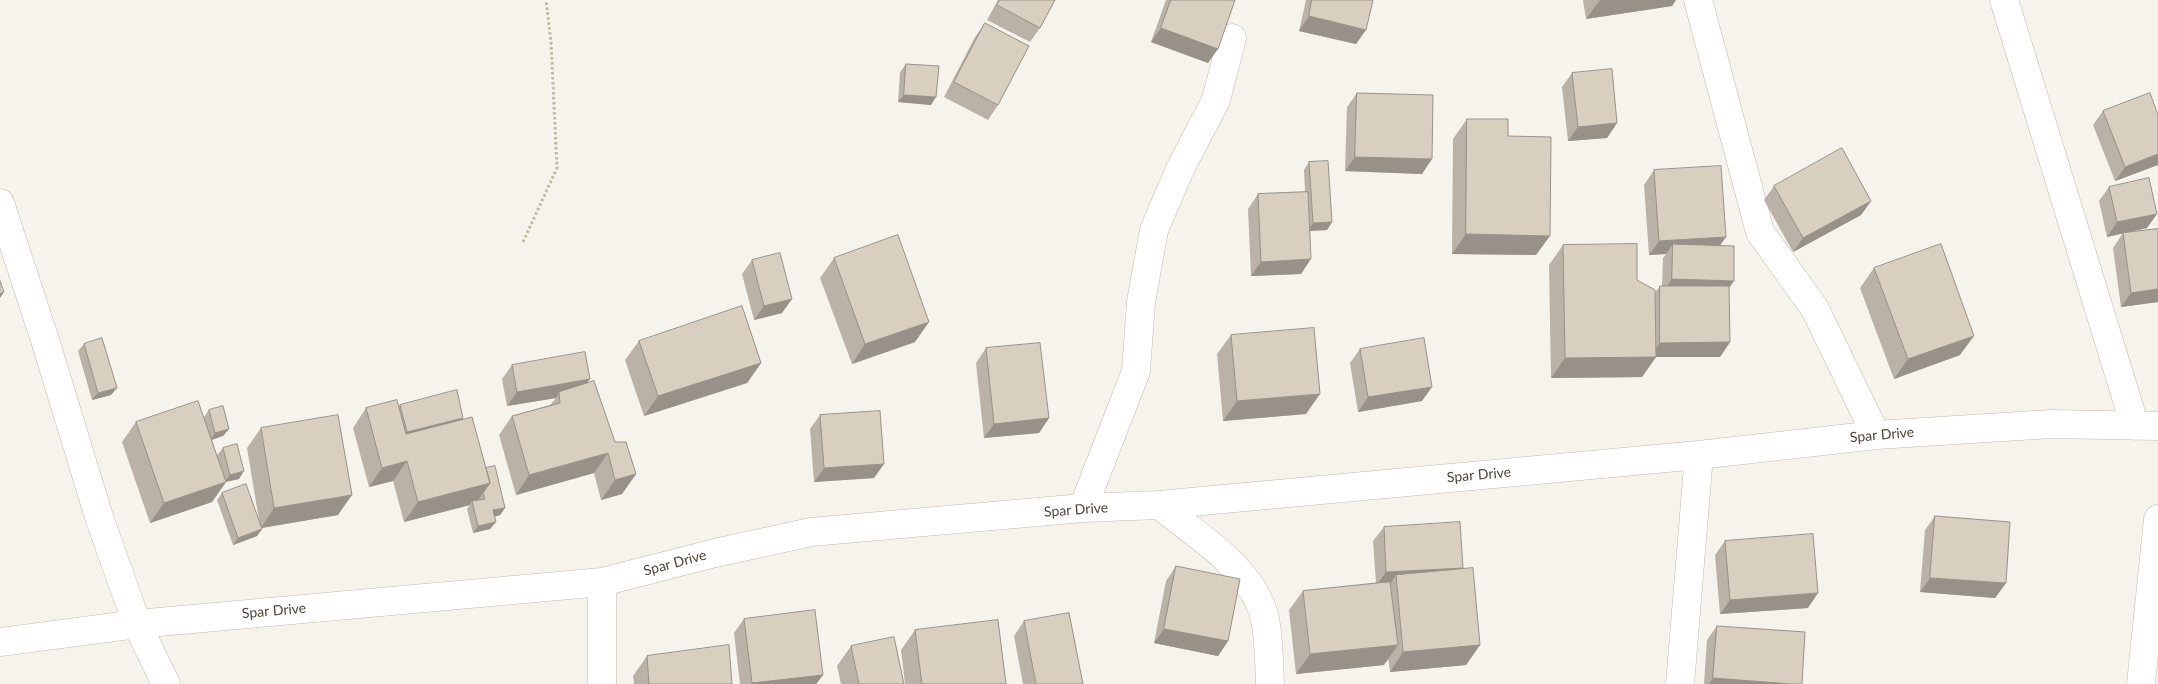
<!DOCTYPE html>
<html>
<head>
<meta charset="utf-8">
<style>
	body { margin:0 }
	canvas { display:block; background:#f6f3ec }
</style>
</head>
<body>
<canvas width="2158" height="684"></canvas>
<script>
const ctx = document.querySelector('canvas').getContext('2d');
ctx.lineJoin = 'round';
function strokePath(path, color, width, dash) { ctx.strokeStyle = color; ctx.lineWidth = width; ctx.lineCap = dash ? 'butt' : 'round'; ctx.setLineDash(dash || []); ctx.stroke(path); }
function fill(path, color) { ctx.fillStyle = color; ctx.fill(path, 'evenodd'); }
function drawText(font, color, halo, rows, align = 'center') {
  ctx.font = font + ' Lato,sans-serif'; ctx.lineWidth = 4; ctx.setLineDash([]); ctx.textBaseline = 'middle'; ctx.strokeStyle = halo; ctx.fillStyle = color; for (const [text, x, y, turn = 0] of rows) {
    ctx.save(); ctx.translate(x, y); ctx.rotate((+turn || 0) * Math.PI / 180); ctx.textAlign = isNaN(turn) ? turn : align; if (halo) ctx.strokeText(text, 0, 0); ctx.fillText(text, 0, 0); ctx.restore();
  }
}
const path = new Path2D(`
	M523,242L557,168L551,42L546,0`);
const street = new Path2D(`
	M1698,0L1760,232L1815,309L1876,435
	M2004,0L2135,426
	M0,203L45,340L100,520L137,624L166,684
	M1159,505C1196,535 1254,569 1265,619C1269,639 1269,663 1270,684
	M1083,508L1136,371L1141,302L1154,230L1180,169L1216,100L1232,38
	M0,642L137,624L602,582L715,553L811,532L1083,508L1159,505L1699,455L1876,435L2051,424L2158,426
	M602,684V582
	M1680,684L1699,455
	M2141,684L2158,519`);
const wall = new Path2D(`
	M998,0H1055L1040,28L1030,42L987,20Z
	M1166,0H1235L1208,63L1151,42Z
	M1306,0H1373L1356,44L1299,31Z
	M1583,0H1676L1672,6L1586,19Z
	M985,23L998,105L988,120L944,97L975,37Z
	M906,64L931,105L898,102L900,72Z
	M1572,73L1617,123L1607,138L1568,141L1562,87Z
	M1357,93L1422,174L1345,171L1347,107Z
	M2103,111L2158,115V165L2115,181L2093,125Z
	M1467,119L1508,136L1536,255L1452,254L1453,139Z
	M1309,162L1332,222L1327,230L1310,231L1301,274L1251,276L1248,209L1258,194L1305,192L1304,170Z
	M1654,170L1726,237L1720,245L1729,288L1730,342L1720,357H1656L1642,377L1551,378L1549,265L1563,245L1637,280L1655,293L1660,286H1662L1663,258L1666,254L1649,255L1644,185Z
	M1774,186L1871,201L1861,215L1793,252L1764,200Z
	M2109,187L2147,228L2107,237L2099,201Z
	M2158,229V302L2121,307L2113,248L2123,233Z
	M834,258L915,342L852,364L820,278Z
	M752,260L782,313L754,320L742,274Z
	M1874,268L1960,355L1894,379L1860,288Z
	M1231,335L1306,414L1223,421L1217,354Z
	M639,341L761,363L747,383L644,416L625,360Z
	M84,344L111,395L92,400L78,351Z
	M986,348L1049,418L1039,433L984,438L976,363Z
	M1360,349L1422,401L1358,412L1350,363Z
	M512,365L587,383L615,442L636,474L622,494L601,500L594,473L516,495L499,435L512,416L550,405L556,398L507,406L502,379Z
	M400,405L462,420L505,508L500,515L495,517L496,522L490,529L473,533L467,509L470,505L404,522L393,481L369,487L353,428L366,408L399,406Z
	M209,410L229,429L223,436L212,440L217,455L223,448L239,479L226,482L212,502L150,523L122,442L136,422L204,417Z
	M820,415L874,478L814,482L810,429Z
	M261,428L338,515L262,528L257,536L233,545L217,500L222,493L259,520L247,448Z
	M1935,516L2006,583L1995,598L1920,592L1925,530Z
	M1384,527L1461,569L1480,645L1466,665L1390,672L1388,658L1384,665L1296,674L1289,610L1303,591L1376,583L1373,541Z
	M1725,541L1808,608L1720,614L1715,555Z
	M1176,566L1228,641L1218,656L1154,643L1166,581Z
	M744,619L823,675L816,684H740L734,633Z
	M1024,621L1083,684H1023L1014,636Z
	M1717,626L1802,684H1704L1707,640Z
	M915,630L1006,684H905L901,650Z
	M851,646L904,684H841L837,666Z
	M647,656L732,684H634L633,676Z`);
const shadedWall = new Path2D(`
	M1600,0H1676L1672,6L1586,19Z
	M1309,16L1366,30L1356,44L1299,31Z
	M1161,28L1218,49L1208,63L1151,42Z
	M904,95L936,97L931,105L898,102Z
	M1617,123L1607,138L1568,141L1578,127Z
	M2158,154V165L2115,181L2125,167Z
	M1355,157L1432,159L1422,174L1345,171Z
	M1871,201L1861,215L1793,252L1803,238Z
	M2157,214L2147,228L2107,237L2117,222Z
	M1332,222L1327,230L1308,231L1313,223Z
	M1466,234L1550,236L1536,255L1452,254Z
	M1726,237L1716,251L1673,244L1666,254L1649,255L1659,241Z
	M1311,259L1301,274L1251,276L1261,262Z
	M1672,279L1734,281L1724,295L1662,293Z
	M2158,289V302L2121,307L2131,293Z
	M4,292L0,298V294Z
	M792,299L782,313L754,320L764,306Z
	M929,322L915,342L852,364L865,344Z
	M1974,336L1960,355L1894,379L1908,359Z
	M1730,342L1720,357H1656L1642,377L1551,378L1565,358L1650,357L1660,343Z
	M761,363L747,383L644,416L658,396Z
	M590,379L580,393L559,392L556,398L507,406L517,392Z
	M1432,387L1422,401L1358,412L1368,397Z
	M117,388L111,395L92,400L98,393Z
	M1320,394L1306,414L1223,421L1237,401Z
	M463,418L453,432L397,446L407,432Z
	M1049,418L1039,433L984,438L994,424Z
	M229,429L223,436L210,440L215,433Z
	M608,453L594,473L516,495L529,475Z
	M407,461L393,481L369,487L382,468Z
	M884,464L874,478L814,482L824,468Z
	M244,471L239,479L224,482L230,475Z
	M636,474L622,494L601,500L615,480Z
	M226,482L212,502L150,523L164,503Z
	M490,483L476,503L472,501L470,505L404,522L418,502Z
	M352,495L338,515L261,528L274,508Z
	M505,508L500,515L488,518L493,510Z
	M496,522L490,529L473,533L478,526Z
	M262,529L257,536L233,545L238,538Z
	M1463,568L1452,582L1396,575L1389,586H1376L1386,572Z
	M1930,578L2006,583L1995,598L1920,592Z
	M1818,593L1808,608L1720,614L1730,600Z
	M1164,629L1228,641L1218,656L1154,643Z
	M1398,645L1384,665L1296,674L1310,654Z
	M1480,645L1466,665L1390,672L1403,652Z
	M823,675L816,684H751L752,683Z
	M1713,678L1791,684H1709Z`);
const building = new Path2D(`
	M1000,0H1055L1040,28L997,5Z
	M1171,0H1235L1218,49L1161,28Z
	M1312,0H1373L1366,30L1309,16Z
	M985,23L1029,46L998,105L954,82Z
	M906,64L939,66L936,97L904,95Z
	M1612,69L1617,123L1578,127L1572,73Z
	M1357,93L1433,95L1432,159L1355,157Z
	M2150,93L2158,115V154L2125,167L2103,111Z
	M1467,119H1508V136L1551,137L1550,236L1466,234Z
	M1842,148L1871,201L1803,238L1774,186Z
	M1328,161L1332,222L1313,223L1309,162Z
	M1721,166L1726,237L1659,241L1654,170Z
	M2149,178L2157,214L2117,222L2109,187Z
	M1308,192L1311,259L1261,262L1258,194Z
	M2158,229V289L2131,293L2123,233Z
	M898,235L929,322L865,344L834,258Z
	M1637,244V280L1655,290L1656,357L1565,358L1563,245Z
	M1673,244L1734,246V281L1672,279Z
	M1941,244L1974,336L1908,359L1874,268Z
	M780,253L792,299L764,306L752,260Z
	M0,281L4,292L0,294Z
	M1660,286H1729L1730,342L1660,343Z
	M742,306L761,363L658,396L639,341Z
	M1314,328L1320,394L1237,401L1231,335Z
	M102,338L117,388L98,393L84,344Z
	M1424,338L1432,387L1368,397L1360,349Z
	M1040,343L1049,418L994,424L986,348Z
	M585,352L590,379L517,392L512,365Z
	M594,381L615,442H626L636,474L615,480L608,453L529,475L512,416L560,403L559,392Z
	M457,390L463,418L407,432L400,405Z
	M397,400L406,434L472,417L490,483L418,502L407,461L382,468L366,408Z
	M198,401L226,482L164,503L136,422Z
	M223,406L229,429L215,433L209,410Z
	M880,411L884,464L824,468L820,415Z
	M338,415L352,495L274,508L261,428Z
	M237,444L244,471L230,475L223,448Z
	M495,466L505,508L493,510L496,522L478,526L472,501L485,499L483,493L490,483L486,468Z
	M246,484L262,529L238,538L222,493Z
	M1935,516L2010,522L2006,583L1930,578Z
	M1460,522L1463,568L1386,572L1384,527Z
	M1813,534L1818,593L1730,600L1725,541Z
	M1176,566L1240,579L1228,641L1164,629Z
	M1473,568L1480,645L1403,652L1396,575Z
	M1390,582L1398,645L1310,654L1303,591Z
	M815,610L823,675L752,683L744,619Z
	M1069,613L1083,684H1036L1024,621Z
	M998,620L1006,684H922L915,630Z
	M1717,626L1805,632L1802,684H1791L1713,678Z
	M894,637L904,684H859L851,646Z
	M729,645L732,684H649L647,656Z`);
const streetNames = [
	["Spar Drive",1882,435,-5],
	["Spar Drive",1479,475,-5],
	["Spar Drive",1076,510,-4],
	["Spar Drive",675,563,-15],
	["Spar Drive",274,611,-5]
];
strokePath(street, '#c2bbae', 29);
strokePath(path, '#c4b79f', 3, [2.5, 2.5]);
strokePath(street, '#fff', 28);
fill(wall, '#bab2a6');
fill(shadedWall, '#979187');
fill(building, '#d8cfc1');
strokePath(building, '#979187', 1);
drawText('14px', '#4b4439', '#fff', streetNames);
</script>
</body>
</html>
